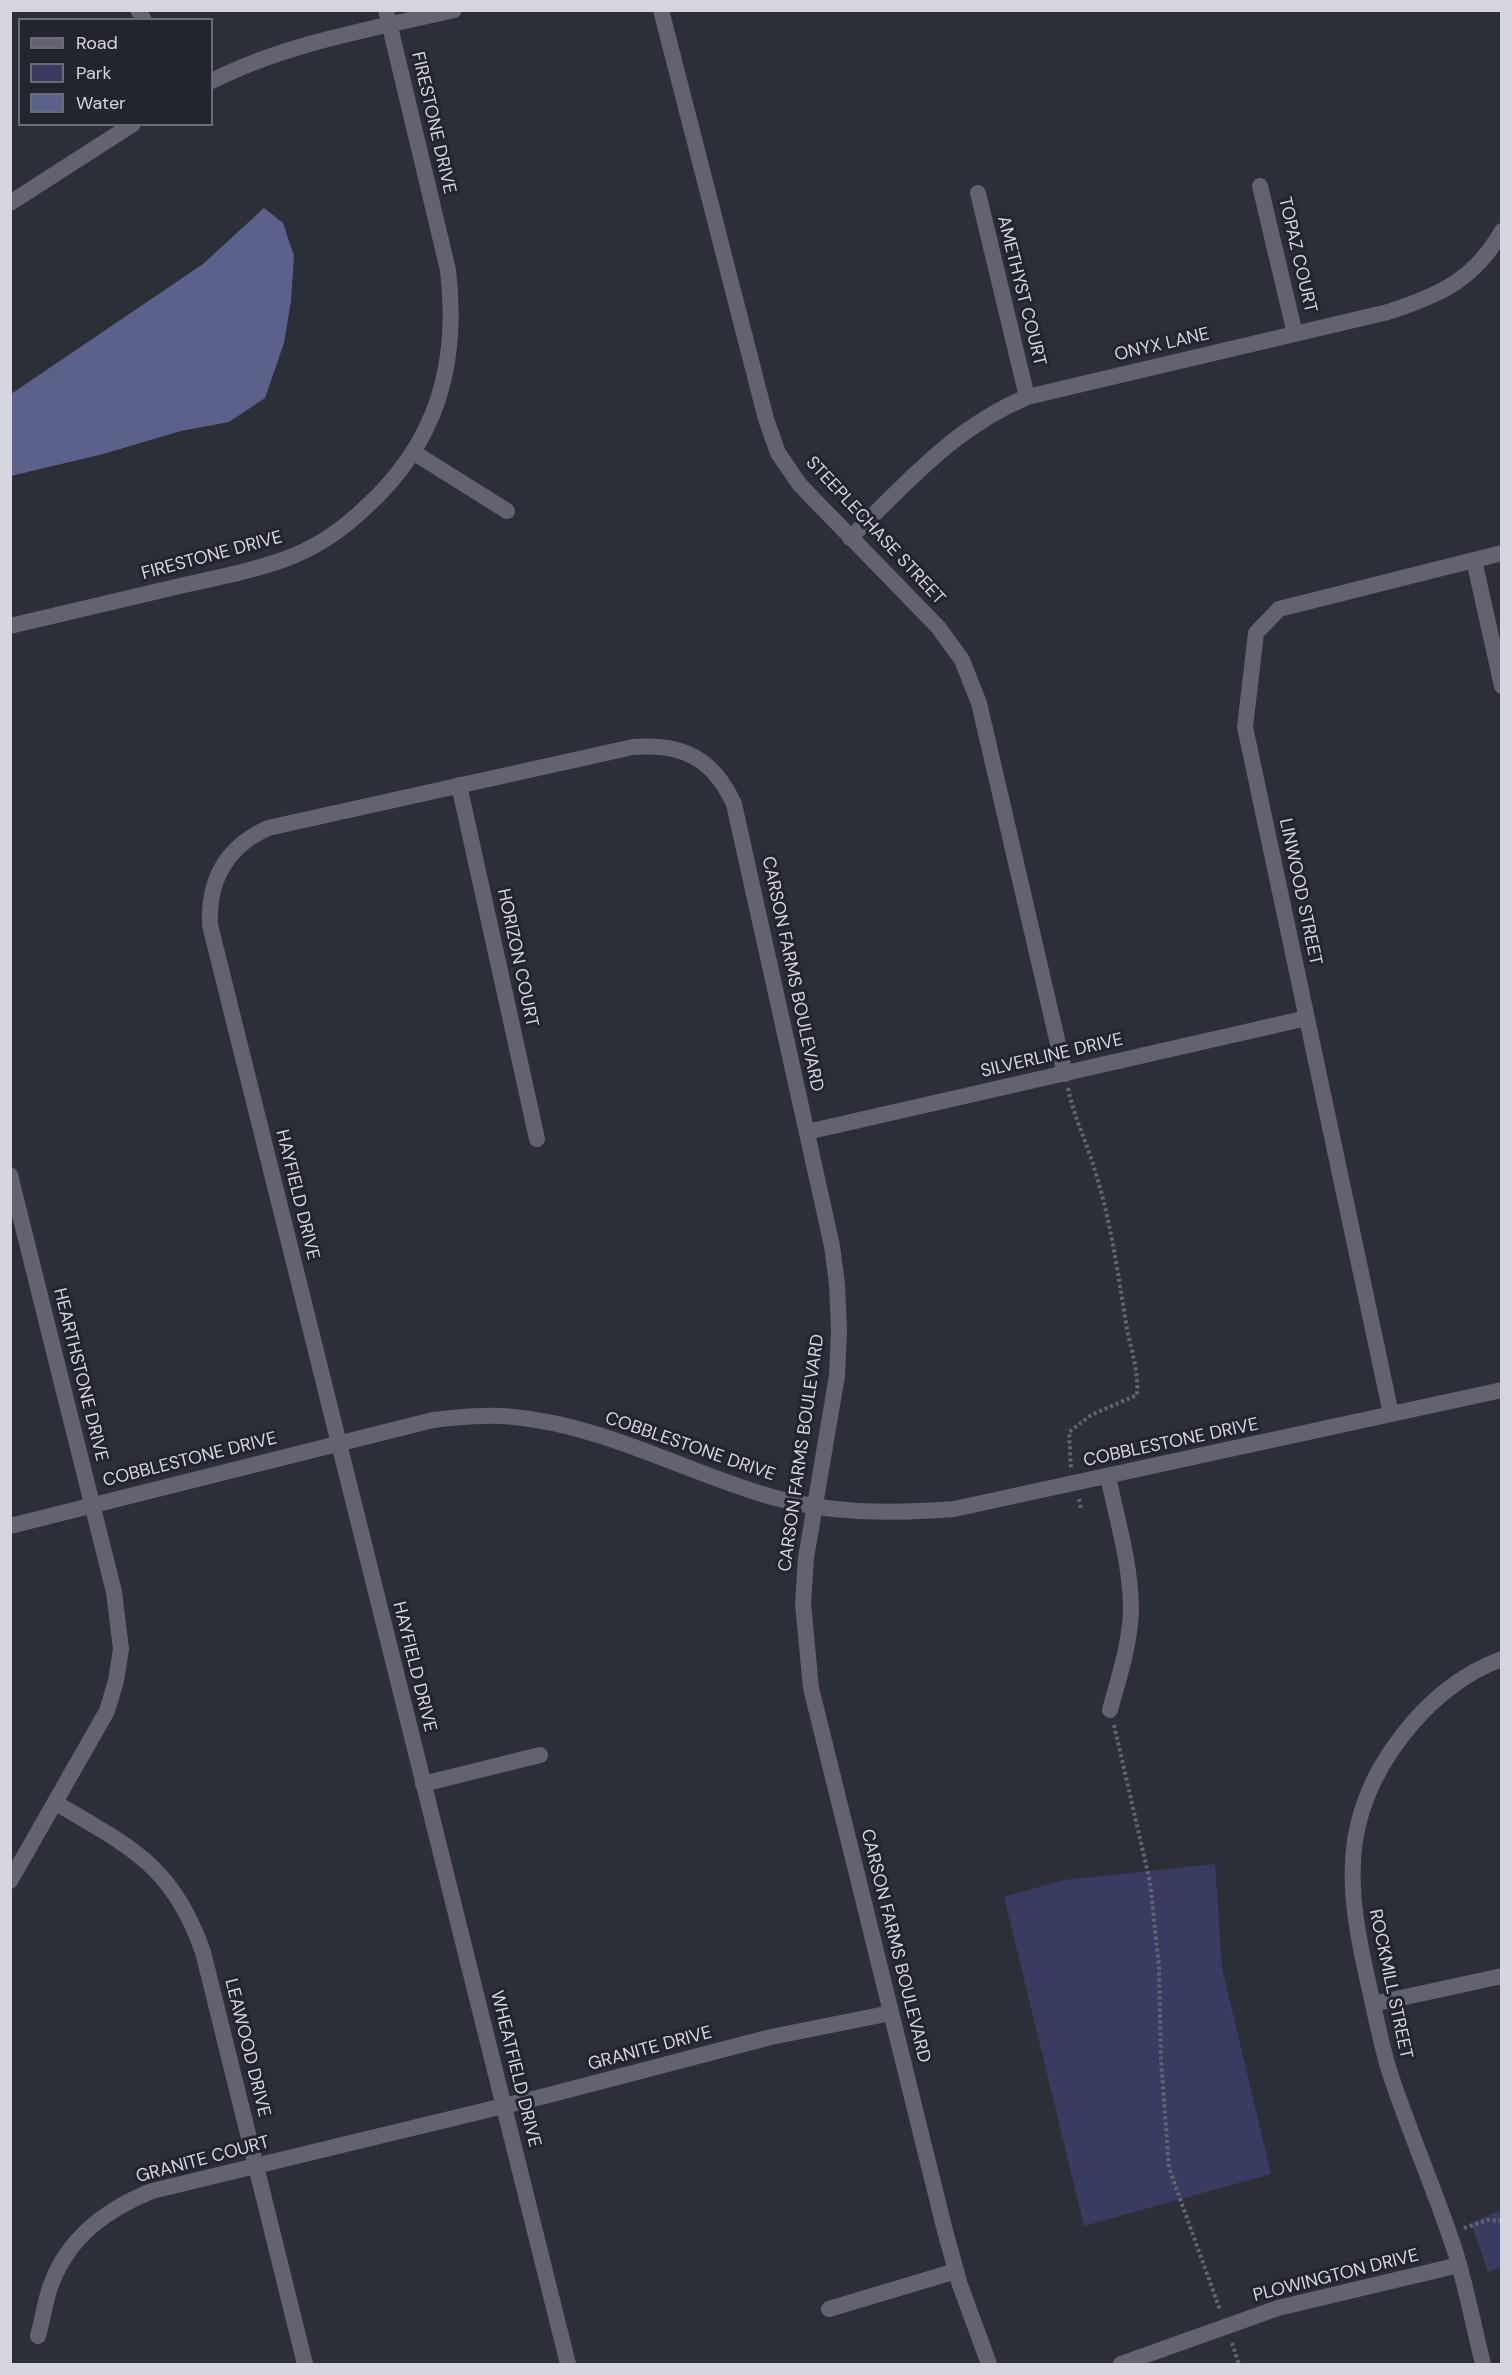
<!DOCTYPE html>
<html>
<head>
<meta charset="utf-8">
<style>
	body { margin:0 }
	#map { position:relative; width:1512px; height:2375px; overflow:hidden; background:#2c2e38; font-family:"DM Sans",sans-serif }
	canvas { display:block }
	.frame { position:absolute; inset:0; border:12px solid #d6d7de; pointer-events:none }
	.legend { position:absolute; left:18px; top:18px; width:195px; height:108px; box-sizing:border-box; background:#22242e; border:2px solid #6a6c74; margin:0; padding:8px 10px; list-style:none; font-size:18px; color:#d6d7de }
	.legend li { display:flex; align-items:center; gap:12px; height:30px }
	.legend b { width:30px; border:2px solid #6a6c74 }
</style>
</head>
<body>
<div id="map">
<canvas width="1512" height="2375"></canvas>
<div class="frame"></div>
<ul class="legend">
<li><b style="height:8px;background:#62636f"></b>Road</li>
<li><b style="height:16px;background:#383c60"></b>Park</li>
<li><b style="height:16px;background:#5c618c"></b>Water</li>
</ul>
</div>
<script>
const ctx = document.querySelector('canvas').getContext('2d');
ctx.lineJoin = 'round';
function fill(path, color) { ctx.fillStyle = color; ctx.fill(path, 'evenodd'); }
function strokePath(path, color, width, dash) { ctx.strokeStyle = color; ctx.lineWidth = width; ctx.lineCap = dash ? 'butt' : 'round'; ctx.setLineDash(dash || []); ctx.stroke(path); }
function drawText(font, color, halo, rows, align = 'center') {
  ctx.font = font + ' "DM Sans",sans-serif'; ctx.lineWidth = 6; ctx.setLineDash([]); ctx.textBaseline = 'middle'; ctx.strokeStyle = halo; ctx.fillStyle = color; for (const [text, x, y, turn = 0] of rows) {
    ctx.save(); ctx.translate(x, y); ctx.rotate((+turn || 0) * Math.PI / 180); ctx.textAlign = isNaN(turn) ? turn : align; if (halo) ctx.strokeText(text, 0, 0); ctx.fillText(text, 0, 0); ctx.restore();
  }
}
const green = new Path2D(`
	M1215,1864L1222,1968L1271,2174L1084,2226L1004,1897L1063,1880Z
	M1501,2210V2267L1488,2272L1471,2223Z`);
const water = new Path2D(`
	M264,208L283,223L294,256L291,301L284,343L265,398L229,422L181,431L103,454L11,476V394L203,264Z`);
const path = new Path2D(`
	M1068,1088C1073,1113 1083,1134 1091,1158C1109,1211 1117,1267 1126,1323C1130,1348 1139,1369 1137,1395L1091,1415L1069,1432L1071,1468
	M1079,1499L1081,1510
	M1114,1725L1150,1882L1159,1967L1161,2059L1169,2168L1220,2310
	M1464,2228L1488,2220L1502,2221
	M1232,2343L1239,2364`);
const minor = new Path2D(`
	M138,10L144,20
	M661,10L766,419L778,453L800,485L938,627L962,660L979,703L1065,1074
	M212,81C286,43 373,29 454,10
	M1260,186L1295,334
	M978,193L1027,397
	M10,203L133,124
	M413,452L507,511
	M850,538C907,483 953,428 1027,397L1388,312C1440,295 1474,280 1502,231
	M1474,560L1502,686
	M10,626C68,612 126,599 184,585C220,577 258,570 293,556C320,545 344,528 365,508C437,443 459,365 448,270L386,10
	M459,785L537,1139
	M807,1132L1307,1018
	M10,1175L114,1592L121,1649L116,1681L107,1711L10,1881
	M1391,1414L1245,727L1256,633L1279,609L1502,553
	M1108,1476C1117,1520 1131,1565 1131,1610C1130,1644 1119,1677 1110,1710
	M10,1526L433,1420C460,1417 487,1414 514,1417C601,1425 682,1470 765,1495C827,1514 890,1514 954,1509L1502,1390
	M423,1784L540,1755
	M56,1803C131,1848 172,1864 203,1952L305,2364
	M1373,2004L1502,1976
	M829,2309L956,2271
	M38,2336C43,2319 45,2299 52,2282C70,2236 107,2209 152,2191L545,2096L771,2037L891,2013
	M568,2364L210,925C208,880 226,847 268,828L633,747C682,743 713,758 734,804L832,1246L837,1284L839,1330L837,1376L806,1558L803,1604L811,1688L945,2231L960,2285L989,2364
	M1121,2364L1278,2308L1459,2265
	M1483,2364C1474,2328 1467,2290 1456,2254C1436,2192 1409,2132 1389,2070C1381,2043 1375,2014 1369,1986C1347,1891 1338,1818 1402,1736C1427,1703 1462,1673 1502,1659`);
const streetNames = [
	["FIRESTONE DRIVE",433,123,77],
	["TOPAZ COURT",1297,255,77],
	["AMETHYST COURT",1021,291,76],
	["ONYX LANE",1162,345,-13],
	["STEEPLECHASE STREET",875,531,47],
	["FIRESTONE DRIVE",212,556,-15],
	["LINWOOD STREET",1300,892,78],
	["HORIZON COURT",517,958,78],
	["CARSON FARMS BOULEVARD",792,974,78],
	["SILVERLINE DRIVE",1052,1056,-13],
	["HAYFIELD DRIVE",297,1195,76],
	["HEARTHSTONE DRIVE",80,1375,76],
	["COBBLESTONE DRIVE",1171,1443,-12],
	["COBBLESTONE DRIVE",690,1447,19],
	["CARSON FARMS BOULEVARD",802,1453,-82],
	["COBBLESTONE DRIVE",190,1460,-14],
	["HAYFIELD DRIVE",414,1667,76],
	["CARSON FARMS BOULEVARD",895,1946,76],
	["ROCKMILL STREET",1390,1984,78],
	["LEAWOOD DRIVE",247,2048,76],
	["GRANITE DRIVE",650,2049,-15],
	["WHEATFIELD DRIVE",515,2069,76],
	["GRANITE COURT",203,2160,-15],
	["PLOWINGTON DRIVE",1336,2276,-14]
];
fill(green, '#383c60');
fill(water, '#5c618c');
strokePath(path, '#64656e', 4, [3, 3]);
strokePath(minor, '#62636f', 16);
drawText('18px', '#d6d7de', '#22242e', streetNames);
</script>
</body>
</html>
